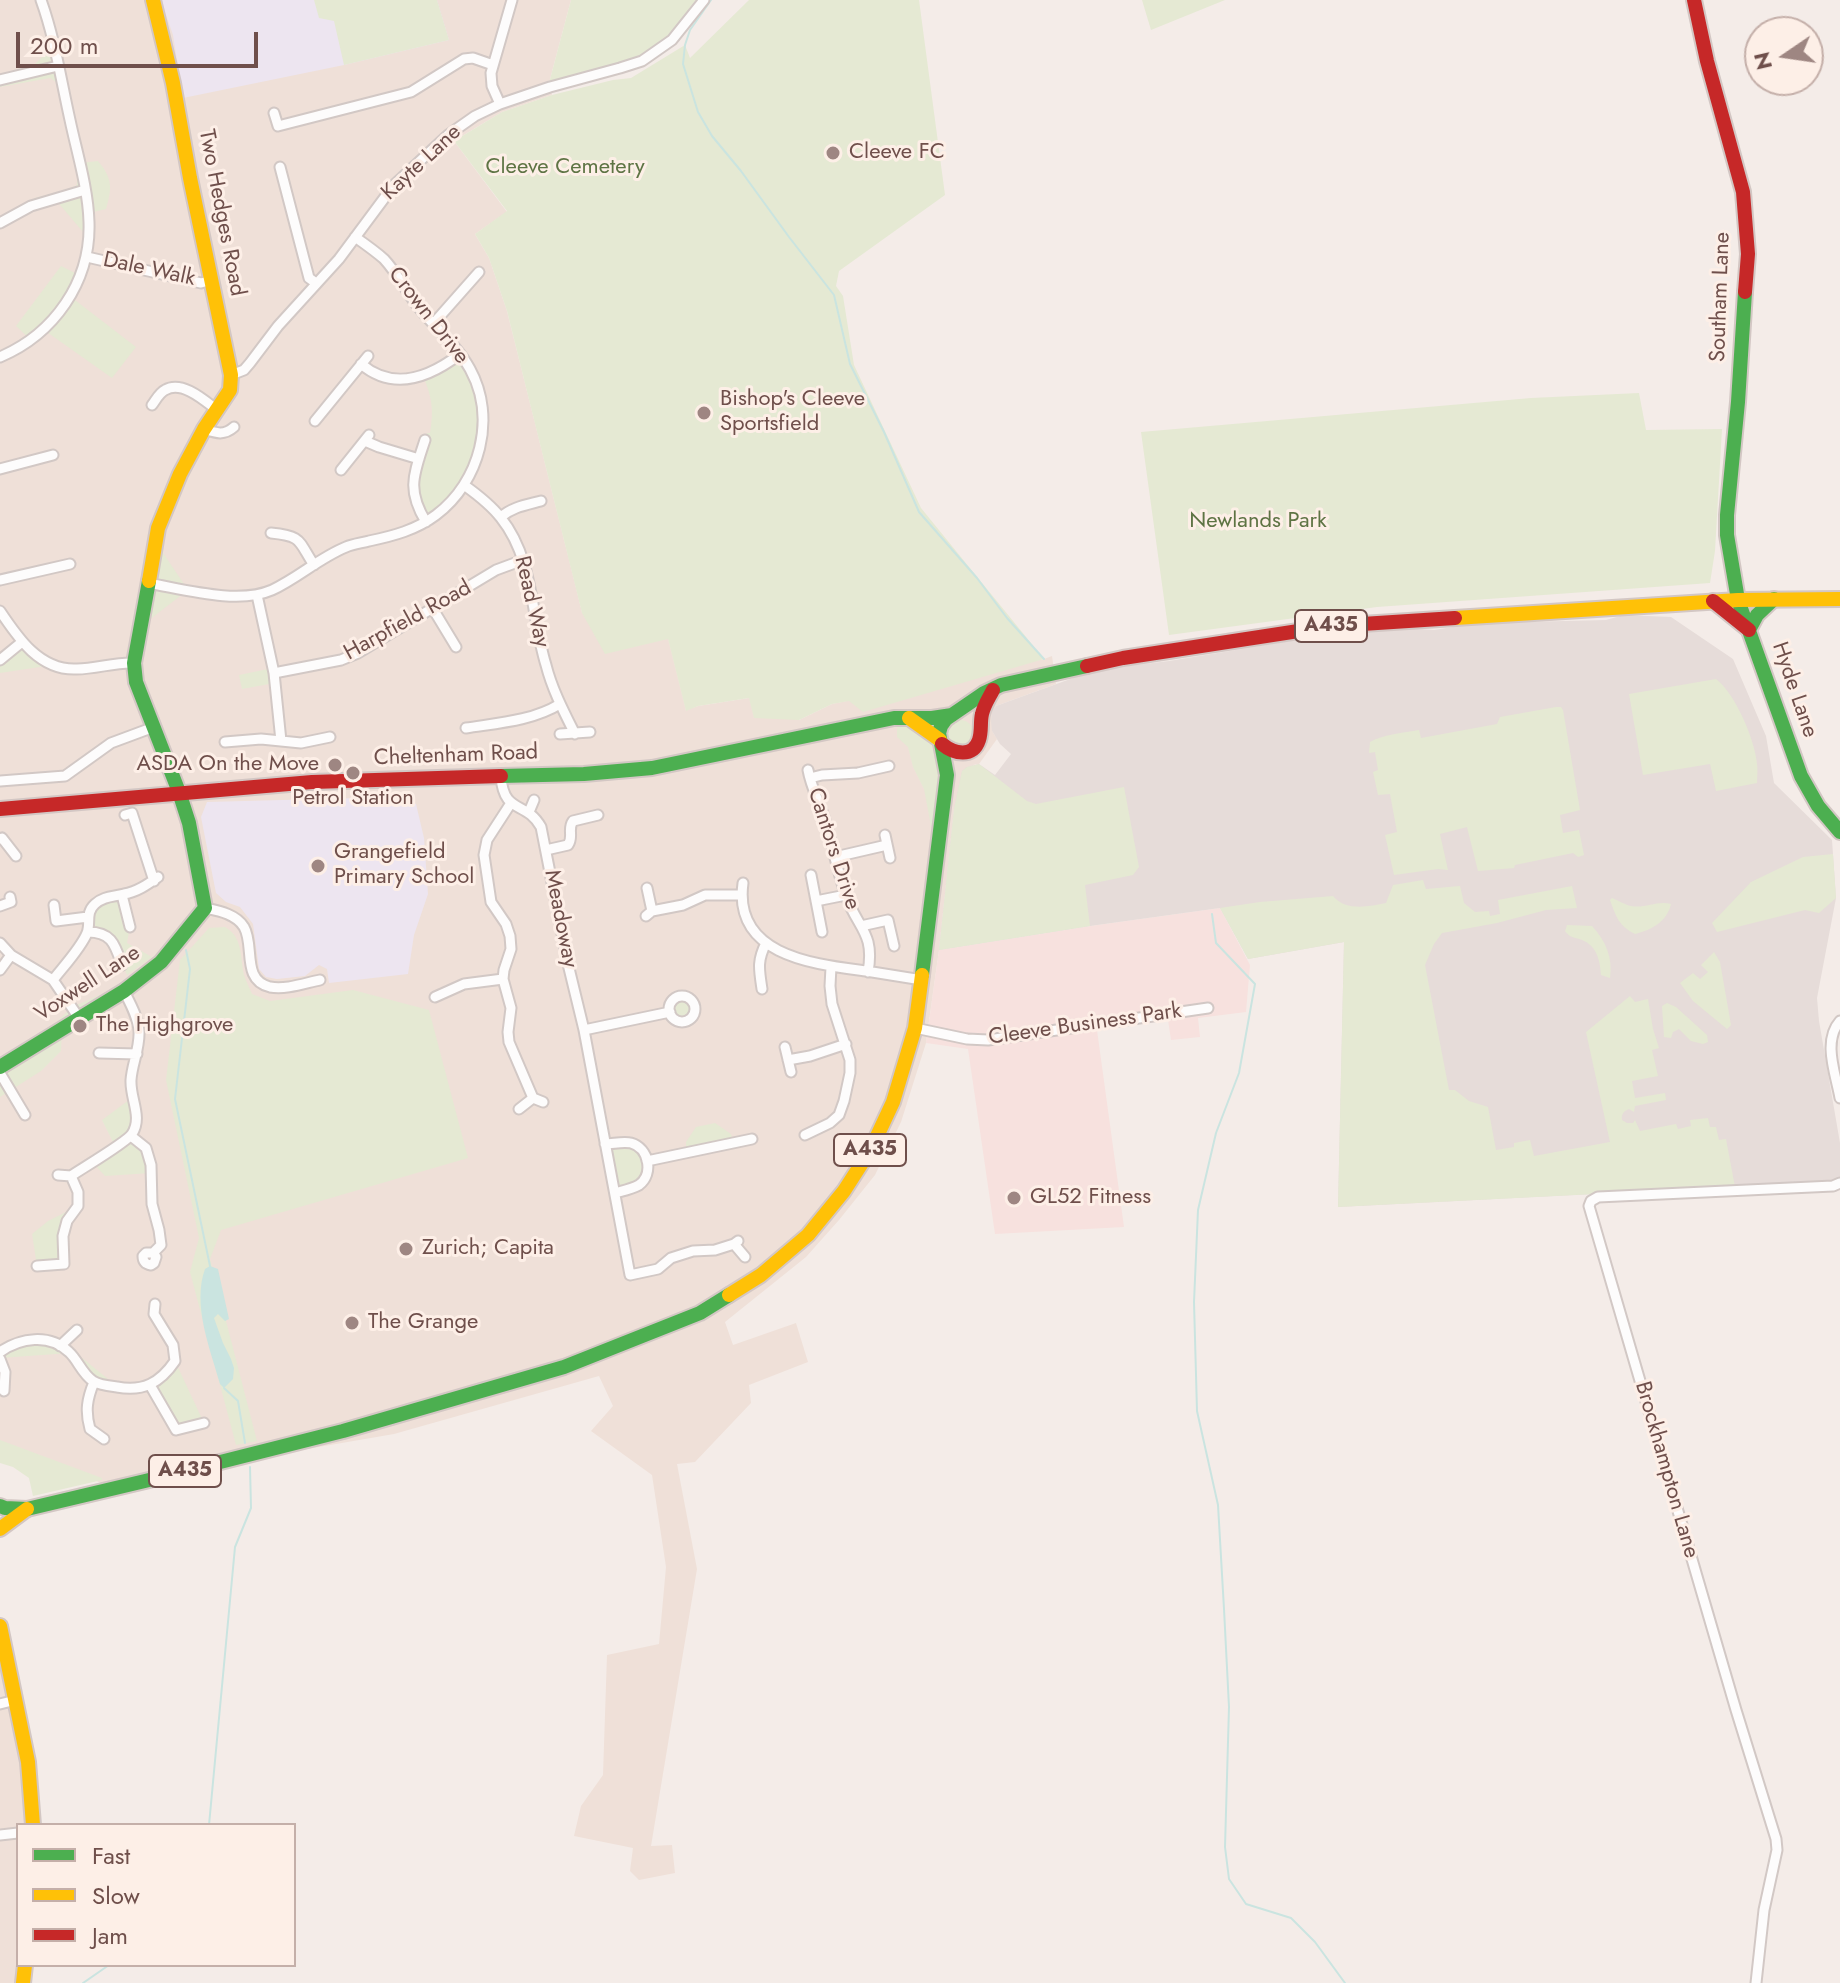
<!DOCTYPE html>
<html>
<head>
<meta charset="utf-8">
<style>
	body { margin:0 }
	#map { position:relative; width:1840px; height:1983px; overflow:hidden; background:#f4ece8; font-family:Jost,sans-serif }
	canvas { display:block }
	.legend { position:absolute; left:16px; top:1823px; width:280px; height:144px; box-sizing:border-box; background:#fdefe7; border:2px solid #c4afa9; margin:0; padding:10px 14px; list-style:none; font-size:24px; color:#6f4f4b }
	.legend li { display:flex; align-items:center; gap:16px; height:40px }
	.legend b { width:40px; border:2px solid #c4afa9 }
	.north { position:absolute; left:1744px; top:16px; width:80px; height:80px; box-sizing:border-box; background:#fdefe7; border:2px solid #c4afa9; border-radius:50%; rotate:257deg; font-size:22px; font-weight:700; line-height:32px; text-align:center; color:#6f4f4b }
	.north::after { content:''; display:block; margin:auto; width:28px; height:36px; background:#9e8682; clip-path:polygon(50% 0,100% 100%,50% 72%,0 100%) }
	.scale { position:absolute; left:16px; top:32px; width:242px; height:36px; box-sizing:border-box; border:4px solid #6f4f4b; border-top:0; padding-left:10px; font-size:24px; line-height:28px; white-space:nowrap; color:#6f4f4b; -webkit-text-stroke:6px #fdefe7; paint-order:stroke }
</style>
</head>
<body>
<div id="map">
<canvas width="1840" height="1983"></canvas>
<ul class="legend">
<li><b style="height:10px;background:#4caf50"></b>Fast</li>
<li><b style="height:10px;background:#ffc107"></b>Slow</li>
<li><b style="height:10px;background:#c62828"></b>Jam</li>
</ul>
<div class="north">N</div>
<div class="scale">200 m</div>
</div>
<script>
const ctx = document.querySelector('canvas').getContext('2d');
ctx.lineJoin = 'round';
function fill(path, color) { ctx.fillStyle = color; ctx.fill(path, 'evenodd'); }
function strokePath(path, color, width, dash) { ctx.strokeStyle = color; ctx.lineWidth = width; ctx.lineCap = dash ? 'butt' : 'round'; ctx.setLineDash(dash || []); ctx.stroke(path); }
function drawText(font, color, halo, rows, align = 'center') {
  ctx.font = font + ' Jost,sans-serif'; ctx.lineWidth = 6; ctx.setLineDash([]); ctx.textBaseline = 'middle'; ctx.strokeStyle = halo; ctx.fillStyle = color; for (const [text, x, y, turn = 0] of rows) {
    ctx.save(); ctx.translate(x, y); ctx.rotate((+turn || 0) * Math.PI / 180); ctx.textAlign = isNaN(turn) ? turn : align; if (halo) ctx.strokeText(text, 0, 0); ctx.fillText(text, 0, 0); ctx.restore();
  }
}
const residential = new Path2D(`
	M0,0H571L549,83L552,95L502,112L454,141L507,212L475,234L489,258L507,311L582,612L668,638L686,710L698,706L749,698L799,720L832,704L1044,659L1052,656L1056,684L996,706L992,731L997,739L979,764L973,765L954,809L939,950L926,1043L901,1122L875,1175L839,1220L806,1257L725,1322L733,1345L796,1323L808,1362L749,1385L751,1403L695,1462L677,1464L697,1569L651,1846L672,1845L675,1873L639,1880L630,1871L633,1848L574,1836L581,1806L603,1775L607,1655L659,1644L666,1567L652,1475L591,1431L613,1406L599,1376L394,1434L104,1484L63,1468L0,1453Z
	M0,1652L22,1755L28,1825H18V1965L20,1983H0Z`);
const commercial = new Path2D(`
	M1220,908L1250,965L1246,1012L1198,1018L1200,1037L1171,1040L1168,1020L1097,1030L1124,1227L995,1234L968,1049L926,1043L939,950L1090,926Z`);
const industrial = new Path2D(`
	M1624,615L1671,617L1733,659L1766,736L1774,783L1832,840L1836,898L1817,998L1819,1021L1840,1143V1178L1829,1182L1338,1207L1344,942L1248,959L1220,908L1090,926L939,950L954,809L962,771L967,767L979,764L995,775L1011,754L1000,744L992,731L991,721L992,711L996,706L1095,670L1169,661L1339,633L1404,628L1434,630L1478,623L1606,620Z`);
const education = new Path2D(`
	M161,0H437L449,40L344,65L183,98L173,35Z
	M397,797L416,804L424,838L428,894L414,935L408,974L329,983L327,969L319,965L305,976L277,979L266,977L259,969L253,924L240,907L226,902L216,893L201,817L207,802Z`);
const green = new Path2D(`
	M41,0L80,163L98,161C113,179 112,188 106,209L89,213V239L55,199L0,219L35,198L70,189L77,185V176L56,82L50,78L0,87V76L28,71L48,51Z
	M314,0H437L449,40L344,65L334,21L319,18Z
	M571,0H696C683,16 671,35 655,48C630,67 581,75 549,83Z
	M749,0H919L945,195L839,271L836,286L843,296L854,365L921,508L1044,659L863,712L849,701L832,704L799,720L754,718L749,698L698,706L686,711L668,639L605,654L582,613L507,311L489,258L475,234L507,211L454,141L502,112L552,95L613,80L631,78L685,45L690,58Z
	M1142,0H1225L1151,30Z
	M61,266L81,276L71,297L136,347L112,378L44,330L31,340L16,326Z
	M460,354L469,367L483,418L470,476L426,522L416,503L419,459L427,433H430C434,410 432,397 423,376Z
	M1639,393L1646,430L1722,429L1715,551L1710,583L1377,607L1169,635L1141,432L1531,398Z
	M155,541L188,590L140,627Z
	M22,642L53,665L0,673V660Z
	M273,668L275,683L242,689L239,675Z
	M1716,679C1735,693 1755,740 1757,764C1758,770 1757,776 1757,783L1716,791L1710,764L1643,775L1629,694Z
	M1556,707H1561L1563,710L1580,810L1560,815L1563,833L1579,830L1584,855L1578,857L1573,853L1515,865L1514,868L1478,871L1467,827L1440,834L1448,870L1438,869L1394,875L1385,835L1397,832L1390,794L1378,795L1373,772L1378,770L1375,752L1369,753L1370,742C1384,734 1403,733 1419,730L1421,738L1497,724L1500,717Z
	M946 734a14 14 0 1 1 28 0a14 14 0 1 1-28 0Z
	M897,722C907,722 918,728 924,735C948,762 938,793 934,825L931,826L924,789L913,767L908,747L897,737Z
	M979,764L1027,801L1036,804L1124,787L1139,867L1133,875L1085,885L1090,926L939,950L954,809L962,771L967,767Z
	M1833,854L1836,898L1819,913L1805,910L1717,932L1712,923L1751,882L1803,857Z
	M1423,880L1426,889L1460,886L1464,903L1475,912L1489,911L1490,916L1500,914L1498,900L1572,886L1577,908L1546,910L1497,923L1442,933L1434,944L1425,965L1449,1090H1455L1469,1101L1488,1107L1496,1150L1514,1147V1143L1530,1140L1534,1156L1610,1142L1586,1032L1630,996L1635,1002L1648,999L1653,1029L1659,1048L1652,1050L1658,1076L1632,1081L1635,1098L1665,1093L1666,1100L1635,1106L1634,1112L1629,1109C1624,1111 1621,1114 1622,1120L1627,1123H1633L1635,1120L1640,1131L1676,1124L1678,1129L1691,1126L1690,1120L1708,1118L1710,1127H1716L1719,1140L1726,1139L1735,1187L1338,1207L1344,942L1248,959L1220,908L1260,902L1333,896C1345,911 1368,907 1386,903L1393,885Z
	M122,895L130,927L127,943L152,957L127,975L112,941L88,932L91,907Z
	M1612,898C1618,900 1625,905 1631,906C1645,909 1657,900 1671,904C1667,922 1651,930 1635,934C1619,926 1616,917 1610,900Z
	M1567,925L1592,926C1606,941 1613,958 1610,978L1601,975C1600,960 1597,946 1582,940C1574,937 1570,938 1565,931Z
	M225,927C243,937 240,956 244,975C246,981 249,987 252,994L270,1001L353,990L429,1010L468,1158L221,1230L210,1259L257,1441L236,1445L190,1272L199,1238L166,1080L180,960L209,928Z
	M1714,952L1720,962L1731,1025L1727,1029L1693,1001L1680,983L1693,973L1700,979L1708,972L1701,965Z
	M142,977L62,1028L61,1051L41,1071L0,1097V1067L30,1048L72,1007Z
	M669 1009a13 13 0 1 1 26 0a13 13 0 1 1-26 0Z
	M1667,1003L1676,1007L1707,1035L1708,1042L1703,1044L1691,1041L1679,1029L1673,1032L1671,1038L1664,1037L1662,1006Z
	M133,1097L137,1117L131,1136L146,1148L151,1173L105,1176L92,1162L115,1146L102,1120Z
	M715,1123L731,1134L734,1143L686,1153V1142L696,1127Z
	M628,1143L642,1151L645,1178L615,1193L605,1144Z
	M78,1206L67,1221L64,1264L37,1266L32,1234L48,1221Z
	M49,1341L81,1357L119,1388L94,1382L70,1353L0,1358L11,1344Z
	M175,1361L204,1423L176,1430L150,1385Z
	M0,1440L102,1478V1480L33,1496L29,1478L13,1467L0,1463Z`);
const water = new Path2D(`
	M210,1266L218,1269L229,1319L225,1321L218,1314L214,1318L223,1343L231,1359L234,1368L233,1379L224,1388L220,1384C210,1348 192,1305 205,1269Z`);
const stream = new Path2D(`
	M711,0L690,30L685,45L683,64L698,112L712,136L741,171L789,237L834,295L850,364L884,432L919,512L977,578L1007,618L1044,659
	M1212,914L1216,943L1255,984L1239,1073L1216,1133L1198,1210L1194,1302L1197,1411L1218,1505L1224,1609L1229,1707L1225,1847L1229,1879L1246,1904L1291,1918L1315,1942L1345,1983
	M186,950L190,969L175,1099L210,1266
	M224,1388L238,1401L245,1443
	M209,1825L235,1547L251,1508L250,1467
	M83,1983L109,1965`);
const street = new Path2D(`
	M0,80L58,66
	M500,104L492,86L491,73L512,0
	M274,113L278,126L411,92L464,59L473,58L493,65
	M280,167L309,278L316,283
	M0,223L31,206L85,190
	M87,257L201,283L212,280
	M433,324L479,272
	M0,357C54,334 91,282 89,222C88,188 77,153 70,120C61,80 55,39 41,0
	M361,364C394,392 430,377 460,354
	M231,375L244,370L250,363L278,326L339,259L394,185L448,135L475,116L500,104L550,87L620,68L642,61L672,40L704,0
	M152,405C156,400 159,393 165,390C182,380 204,400 217,410
	M315,421L368,356
	M204,429C216,433 224,436 234,427
	M425,440C414,474 406,489 426,522
	M365,441L379,447L419,459
	M0,469L53,455
	M341,470L369,435
	M464,485C478,495 491,505 501,518C534,559 531,617 546,665C552,689 564,712 575,734
	M501,517C512,507 526,505 541,501
	M271,533C303,536 298,541 314,565
	M0,580L70,564
	M147,583C183,589 238,605 272,590C298,578 319,558 346,547C353,544 362,543 369,541C393,536 416,530 436,515C480,482 497,418 470,369C457,345 436,329 419,308C407,293 398,274 384,259C375,251 365,244 355,237
	M257,595L274,673L341,660L358,653L496,570L523,560
	M433,609L456,647
	M0,611C18,638 40,671 77,669C96,669 115,662 134,663
	M0,660L22,642
	M274,673L281,741
	M466,728C498,723 532,721 560,704
	M560,734L590,732
	M225,742L261,739L301,743L330,737
	M808,770C811,787 819,801 824,817C832,843 837,870 846,896C858,929 875,933 868,972
	M501,777C504,815 526,800 541,827L568,964L584,1030L630,1275L658,1269L671,1258L693,1251L715,1250L734,1244L738,1241
	M810,778L822,775L858,773L889,766
	M0,781L65,776L111,743L154,727
	M511,803L487,840L484,855L491,902L506,924L510,936L511,949L504,970L503,979L511,1008L508,1032L509,1042L533,1098
	M529,812L534,800
	M125,815L132,813L154,881
	M885,835L890,858
	M0,839L2,838L16,856
	M546,850L568,845C574,837 567,829 573,821L598,815
	M835,857L887,845
	M811,875L822,932
	M743,883C733,956 814,964 866,971C885,974 903,977 922,980
	M647,888L652,911
	M122,895L130,927
	M816,901L846,895
	M54,905L56,921L88,917
	M0,906L11,902L10,897
	M205,908C219,911 236,914 244,927C255,946 241,980 270,987C286,990 305,983 320,980
	M646,916L652,911L683,905L705,895H741
	M861,926L888,920L894,946
	M88,932C112,932 115,945 122,965
	M0,943L11,955L53,980L79,1018
	M0,970L11,955
	M53,980C63,967 81,948 87,933C91,923 85,913 95,904C104,896 113,897 124,894C137,892 148,884 158,877
	M762,989C759,969 757,961 766,943
	M669 1009a13 13 0 1 1 26 0a13 13 0 1 1-26 0Z
	M435,997L464,984L503,979
	M1840,1021C1822,1041 1836,1075 1840,1098
	M915,1028L967,1039L988,1040L1208,1008
	M584,1030L670,1012
	M785,1047L791,1072
	M99,1053L137,1054
	M788,1060L810,1056L846,1044
	M0,1073L25,1115
	M519,1109L533,1098L543,1102
	M805,1135L830,1123L839,1115L844,1101L850,1073V1060L832,1004L830,986L831,967
	M131,1136L146,1148L151,1165L152,1204L159,1230L161,1245L153,1253H146L143,1256C143,1262 145,1264 151,1265L154,1263L156,1257L153,1253
	M605,1144C613,1144 623,1141 631,1143C649,1148 654,1174 639,1185C632,1189 622,1191 615,1193
	M647,1161L752,1139
	M71,1176C81,1169 127,1142 132,1134C143,1117 130,1099 131,1080C132,1064 140,1048 139,1031C138,1017 130,1003 124,991
	M734,1244L745,1257
	M37,1266L64,1264L63,1236L67,1221L78,1206V1192L71,1176L58,1175
	M60,1346L77,1330
	M0,1352C20,1338 49,1333 69,1352C78,1360 82,1374 93,1381C99,1385 109,1386 117,1387C143,1392 160,1383 175,1361L173,1345L154,1314L155,1304
	M0,1359L5,1372L4,1391
	M94,1382C87,1399 85,1411 90,1429L104,1439
	M150,1385L176,1430L204,1423
	M0,1704L16,1700
	M0,1835L18,1833
	M1756,1983L1764,1910L1777,1850L1776,1839L1736,1710L1589,1206L1591,1201L1598,1197L1833,1186L1840,1183`);
const fast = new Path2D(`
	M1745,292L1738,402L1727,515V535L1738,600L1801,776L1818,806L1840,832
	M1749,630L1757,615L1774,599
	M501,776L584,774L652,768L894,718H932L952,715
	M922,975L947,775L939,733L941,726L946,719L984,693L1001,685L1087,666
	M0,1067L124,991L161,962L205,908L189,823L179,792L136,682L134,663L149,581
	M0,1506L5,1508L27,1509L145,1481L343,1431L564,1367L700,1313L729,1295`);
const slow = new Path2D(`
	M149,581L158,528L180,474L204,429L230,390L231,375L190,178L173,83L153,0
	M1455,618L1738,600L1840,599
	M909,718L940,740
	M729,1295L761,1275L808,1235L844,1191L871,1149L893,1102L915,1028L922,975
	M0,1529L27,1509
	M0,1626L28,1762L33,1825
	M23,1983L25,1965`);
const jam = new Path2D(`
	M1694,0L1707,61L1743,192L1748,254L1745,292
	M1713,601L1749,630
	M1087,666L1123,658L1331,626L1455,618
	M942,744C954,754 973,758 979,740C982,731 980,722 982,714C984,705 989,698 993,690
	M0,809L312,782L501,776`);
const markers = [
	[833,153,8,"#9e8682"],
	[704,413,8,"#9e8682"],
	[335,765,8,"#9e8682"],
	[353,773,8,"#9e8682"],
	[318,866,8,"#9e8682"],
	[80,1026,8,"#9e8682"],
	[1014,1198,8,"#9e8682"],
	[406,1249,8,"#9e8682"],
	[352,1323,8,"#9e8682"]
];
const shields = [
	[1331,626,72],
	[870,1150,72],
	[185,1471,72]
];
const shieldNames = [
	["A435",1331,626],
	["A435",870,1150],
	["A435",185,1471]
];
const poiNames = [
	["Cleeve FC",849,153],
	["Bishop's Cleeve",720,400],
	["Sportsfield",720,425],
	["ASDA On the Move",319,765,"right"],
	["Petrol Station",353,799,"center"],
	["Grangefield",334,853],
	["Primary School",334,878],
	["The Highgrove",96,1026],
	["GL52 Fitness",1030,1198],
	["Zurich; Capita",422,1249],
	["The Grange",368,1323]
];
const streetNames = [
	["Kayte Lane",422,163,-43],
	["Two Hedges Road",221,213,79],
	["Dale Walk",149,270,12],
	["Southam Lane",1721,297,-88],
	["Crown Drive",428,316,52],
	["Read Way",531,602,77],
	["Harpfield Road",408,621,-29],
	["Hyde Lane",1794,690,71],
	["Cheltenham Road",456,756,-2],
	["Cantors Drive",833,849,72],
	["Meadoway",560,919,79],
	["Voxwell Lane",88,984,-33],
	["Cleeve Business Park",1085,1025,-8],
	["Brockhampton Lane",1666,1470,74]
];
const parkNames = [
	["Cleeve Cemetery",565,168],
	["Newlands Park",1258,522]
];
fill(residential, '#efe0d8');
fill(commercial, '#f7e1de');
fill(industrial, '#e6dcd9');
fill(education, '#ede5f0');
fill(green, '#e5e9d3');
fill(water, '#cae4e0');
strokePath(stream, '#cae4e0', 2);
strokePath(street, '#d2c8c5', 13);
strokePath(fast, '#d3c7c4', 18);
strokePath(slow, '#d3c7c4', 18);
strokePath(jam, '#d3c7c4', 18);
strokePath(street, '#fdfcfc', 9);
strokePath(fast, '#4caf50', 14);
strokePath(slow, '#ffc107', 14);
strokePath(jam, '#c62828', 14);
for (const [x, y, r, color] of markers) { const dot = new Path2D(); dot.arc(x, y, r, 0, 2 * Math.PI); ctx.fillStyle = color; ctx.fill(dot); strokePath(dot, '#fdefe7', 3); }
for (const [x, y, w] of shields) { const box = new Path2D(); box.roundRect(x - w / 2, y - 16, w, 32, 6); ctx.fillStyle = '#fdefe7'; ctx.fill(box); strokePath(box, '#6f4f4b', 2); }
drawText('bold 20px', '#6f4f4b', null, shieldNames);
drawText('22px', '#6f4f4b', '#fdefe7', poiNames, 'left');
drawText('22px', '#6f4f4b', '#fdefe7', streetNames);
drawText('22px', '#5e7444', '#fdefe7', parkNames);
</script>
</body>
</html>
